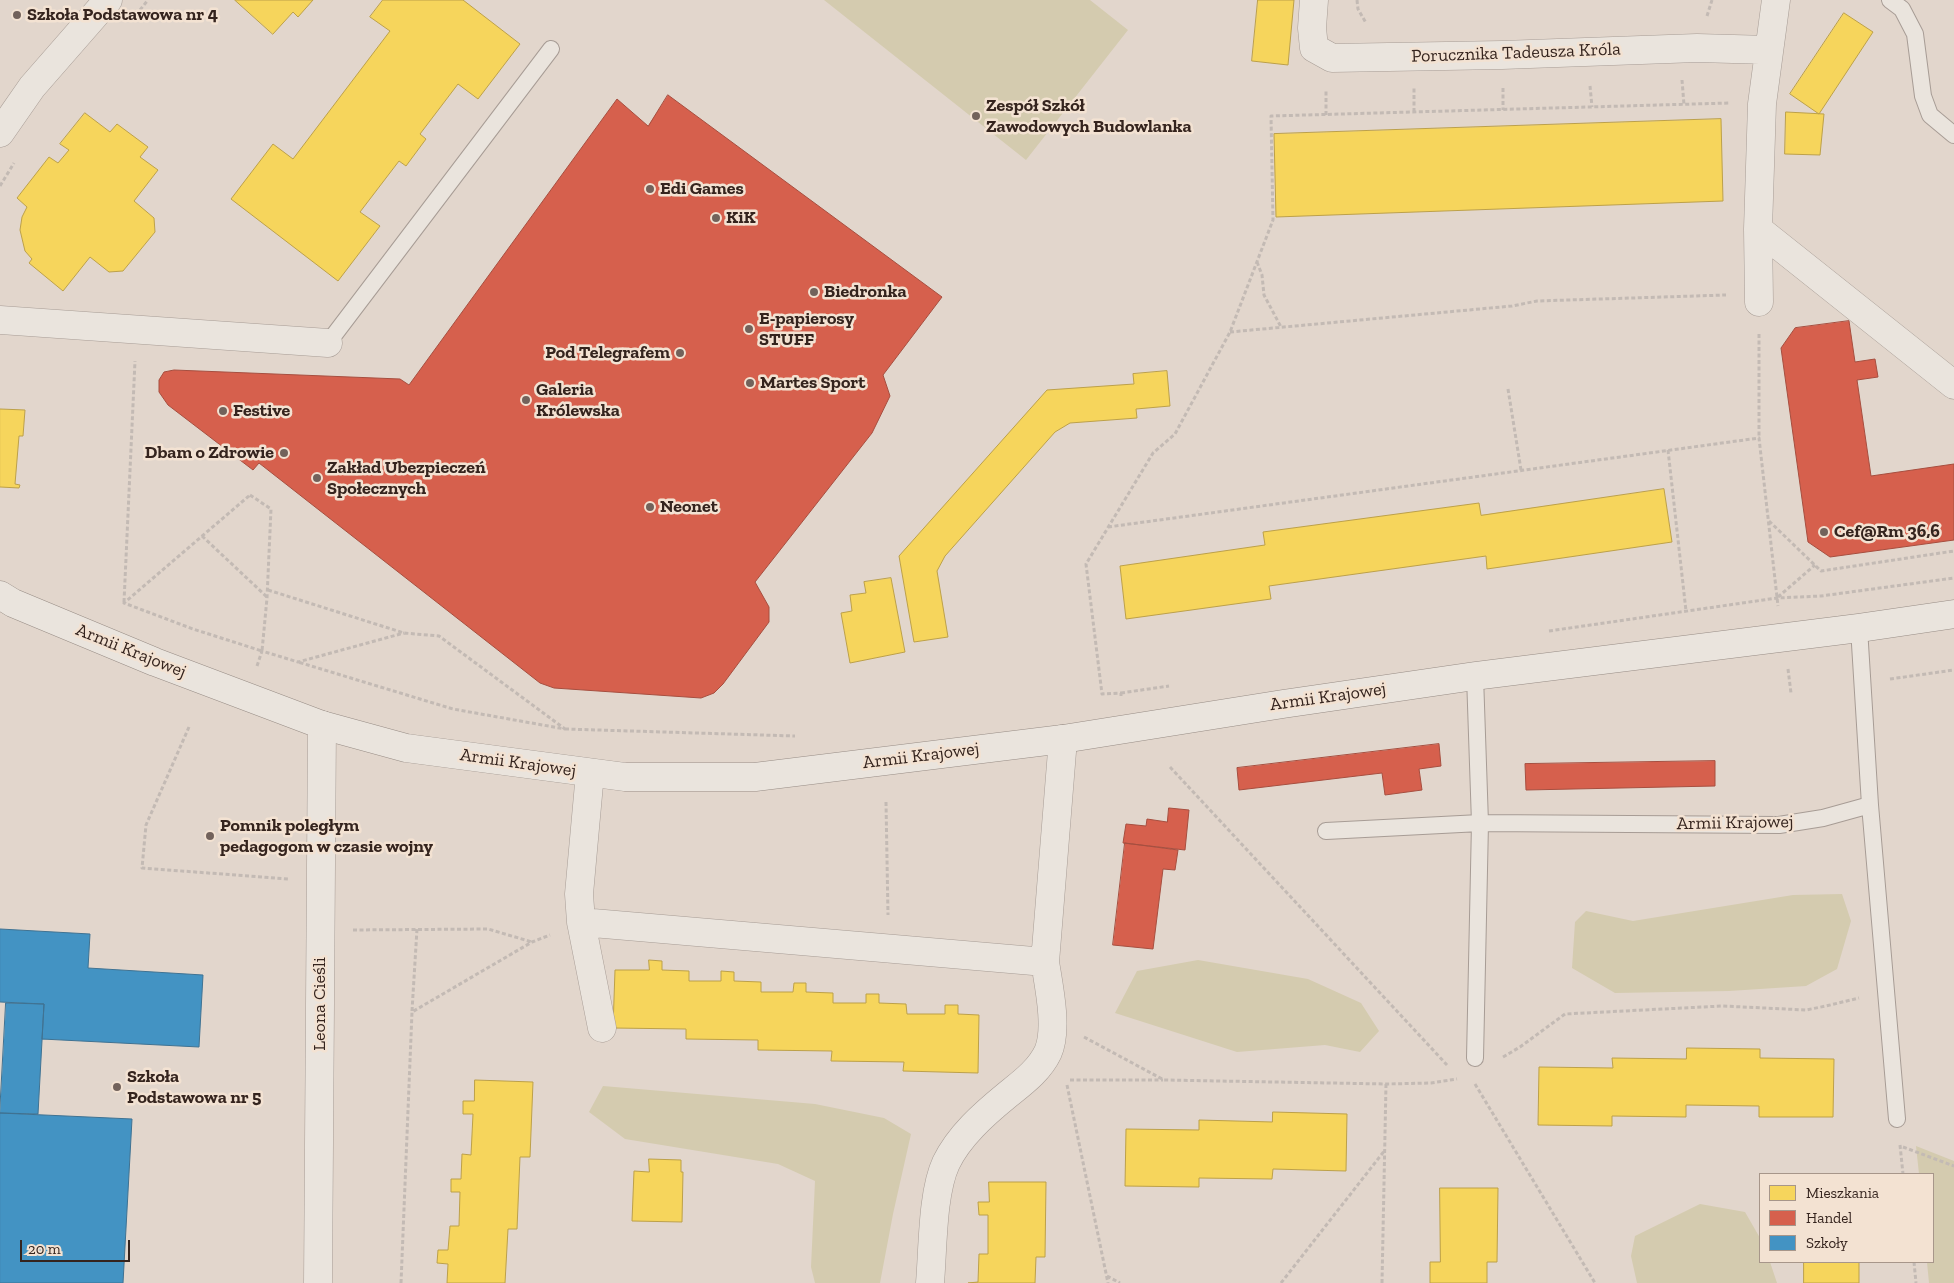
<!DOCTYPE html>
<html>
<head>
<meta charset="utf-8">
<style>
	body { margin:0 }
	#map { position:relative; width:1954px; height:1283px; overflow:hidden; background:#e2d6cc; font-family:"Zilla Slab",serif }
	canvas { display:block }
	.legend { position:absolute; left:1759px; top:1173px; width:175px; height:90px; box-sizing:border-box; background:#f3e2d2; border:1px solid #a7968a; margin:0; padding:6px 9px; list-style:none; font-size:15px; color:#35241e }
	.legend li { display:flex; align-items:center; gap:10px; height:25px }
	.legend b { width:25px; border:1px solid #a7968a }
	.scale { position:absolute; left:20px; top:1240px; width:110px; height:22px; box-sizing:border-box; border:2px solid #35241e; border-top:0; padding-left:6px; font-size:15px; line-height:18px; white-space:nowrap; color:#35241e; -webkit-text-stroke:4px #f3e2d2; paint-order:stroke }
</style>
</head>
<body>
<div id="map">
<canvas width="1954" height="1283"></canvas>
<ul class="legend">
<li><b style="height:14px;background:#f6d55c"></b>Mieszkania</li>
<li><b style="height:14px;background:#d6604d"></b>Handel</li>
<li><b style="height:14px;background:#4393c3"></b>Szkoły</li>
</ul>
<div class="scale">20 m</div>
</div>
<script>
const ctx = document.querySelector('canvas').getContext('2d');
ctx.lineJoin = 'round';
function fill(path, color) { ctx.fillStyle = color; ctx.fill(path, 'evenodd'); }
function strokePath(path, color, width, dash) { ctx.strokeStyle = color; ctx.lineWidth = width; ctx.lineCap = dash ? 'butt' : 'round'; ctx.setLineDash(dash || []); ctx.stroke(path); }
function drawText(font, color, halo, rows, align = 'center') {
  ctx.font = font + ' "Zilla Slab",serif'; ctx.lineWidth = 5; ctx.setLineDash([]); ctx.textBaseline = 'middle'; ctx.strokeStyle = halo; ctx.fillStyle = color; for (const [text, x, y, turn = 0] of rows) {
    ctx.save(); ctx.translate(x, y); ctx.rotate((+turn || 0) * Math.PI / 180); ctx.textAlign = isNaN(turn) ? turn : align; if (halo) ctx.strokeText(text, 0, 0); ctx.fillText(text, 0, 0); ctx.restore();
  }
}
const green = new Path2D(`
	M824,0H1090L1128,30L1026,160Z
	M1842,894L1851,921L1837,969L1806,986L1729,991L1615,993L1572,968L1575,922L1586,911L1633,921L1793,895Z
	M1198,960L1308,979L1361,1003L1379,1031L1360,1052L1325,1045L1237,1052L1115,1013L1137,971Z
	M603,1086L815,1104L884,1118L911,1134L893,1214L880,1283H815L811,1267L815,1181L778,1164L625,1139L589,1112Z
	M1916,1146L1954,1161V1283H1929L1927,1262H1933V1174H1919Z
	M1700,1204L1745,1212L1760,1238V1262H1770L1777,1283H1637L1631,1256L1635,1236Z`);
const homes = new Path2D(`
	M235,0H313L298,17L293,12L273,34Z
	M383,0H463L520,44L478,99L458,84L420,134L426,139L406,166L399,161L360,212L380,226L338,281L231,199L273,144L293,159L390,31L370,17Z
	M1258,0H1294L1288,65L1252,61Z
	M1844,13L1873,32L1819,114L1790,94Z
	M1786,112L1824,114L1820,155L1785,154Z
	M85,113L110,132L117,124L148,147L140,157L158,170L134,201L154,218L155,232L123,271L109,272L90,257L63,291L29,263L32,259L25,251L20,230L22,217L27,207L17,198L49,157L58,163L69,150L60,144Z
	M1721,119L1723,201L1276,217L1274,134Z
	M1167,371L1170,406L1136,409L1137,418L1070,423L1055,432L945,556L937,571L948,637L914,642L899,556L1047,390L1134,384L1133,374Z
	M0,409L25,410L23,436H19L15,484L20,485L19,488L0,487Z
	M1664,489L1672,542L1487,569L1486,556L1269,586L1271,599L1126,619L1120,566L1265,545L1263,532L1479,503L1481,515Z
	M891,578L905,652L850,663L841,613L852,611L850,595L866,593L864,582Z
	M649,960L662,961V970L689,971V981H721V971L734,972V981L761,982V992H793L794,983H806V992L833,993V1003H866V994H879V1003L906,1004L907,1014H945V1005H958V1014L979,1015L978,1073L903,1071L904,1062L831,1061L832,1051L758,1050V1040L686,1039V1029L613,1028L615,970H649Z
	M1687,1048L1760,1049V1058L1834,1059L1833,1117H1759V1106L1686,1105V1117L1612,1116V1126L1538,1125L1539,1067L1613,1068L1612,1058L1686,1059Z
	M475,1080L533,1082L530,1157H520L517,1229H508L505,1283H447L448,1264L437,1263L438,1250H448L450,1226H459L460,1192H451V1179H461L462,1154L471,1155L473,1114H463V1101H474Z
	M1273,1112L1347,1114L1346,1171L1273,1169L1272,1179L1199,1178V1187L1125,1186L1126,1129L1199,1130V1120L1272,1122Z
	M649,1159L681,1160V1172H683L682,1222L632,1221L634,1171L649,1172Z
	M989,1182H1046L1045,1257H1036L1035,1283H968L978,1282L979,1254H988V1215H979L978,1202H989Z
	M1440,1188H1498L1497,1262H1487V1283H1430V1262H1440Z
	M1804,1262H1859V1283H1804Z`);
const shops = new Path2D(`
	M668,95L942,297L883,375L890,396L872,433L755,582L769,607V622L723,684L714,693L701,698L554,688L540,683L259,463L253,470L168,405L159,392V380L164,372L174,370L400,379L409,385L617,99L648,126Z
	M1849,321L1855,362L1875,359L1878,377L1857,380L1871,476L1954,464V540L1830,557L1808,542L1781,348L1795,328Z
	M1439,744L1441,766L1419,769L1422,790L1385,795L1382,773L1239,790L1237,768Z
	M1715,761V786L1526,790L1525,764Z
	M1169,808L1189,810L1185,850L1123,843L1126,824L1146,826L1147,819L1167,822Z
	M1125,843L1178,850L1175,870L1163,869L1153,949L1113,945Z`);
const schools = new Path2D(`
	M0,929L90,934L88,968L203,975L199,1047L42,1039L44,1004L0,1002Z
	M6,1003L44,1004L38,1114L0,1113Z
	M0,1113L132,1119L123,1283H0Z`);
const path = new Path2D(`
	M1357,0L1358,9L1366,23
	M140,10L148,0
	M1707,16L1712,0
	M1682,80L1684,105
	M1590,86L1592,107
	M1503,88V110
	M1414,112V88
	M1326,115V91
	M0,186L14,163
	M1257,262L1262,275L1264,295L1281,327
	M1230,332L1512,306L1537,301L1726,295
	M1759,334V438
	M1508,389L1521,470
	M1668,450L1686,611
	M250,495L271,509L267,598L262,651L193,629L124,603Z
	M1769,521L1821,571L1954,551
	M1108,527L1759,438L1778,606
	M202,536L267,597
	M268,590L404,633L439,636L565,729L453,709L298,662
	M1778,597L1815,565
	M124,602L135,361
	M1549,631L1777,598L1821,596L1954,578
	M257,666L262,651L298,662L404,633
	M1788,669L1791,693
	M1890,679L1954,670
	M1121,693L1169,686
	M1121,696V693L1102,694L1086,564L1153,453L1175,434L1230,332L1273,220L1271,116L1729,103
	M189,727L146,825L142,868L288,879
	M565,729L795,736
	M1170,767L1447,1065
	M886,802L888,915
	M353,930L488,929L532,942
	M412,1011L417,929
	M1084,1037L1164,1080L1386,1084L1431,1083L1457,1079
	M1503,1057L1520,1047L1565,1014L1722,1006L1806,1010L1826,1006L1859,998
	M1070,1080H1163
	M1475,1084L1595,1283
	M1067,1085L1108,1283
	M1900,1145L1903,1174
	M1903,1147L1954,1166
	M1914,1262L1916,1283
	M1107,1276L1120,1283
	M401,1283L412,1012L532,942L550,935
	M1281,1283L1385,1150
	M1382,1283L1386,1084`);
const lane = new Path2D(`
	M1890,0L1902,9L1915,34L1923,96L1930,115L1954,135
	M328,343L551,49
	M1870,805L1897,1119
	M1326,831L1480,823L1779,825L1823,818L1870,805L1859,628
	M1475,1058L1480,823L1475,676`);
const street = new Path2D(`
	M1314,0L1312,28L1314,48L1332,58L1502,55L1697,48L1769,50
	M0,133L32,87L108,0
	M1758,229L1954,385
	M1759,302L1758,229L1762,104L1776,0
	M0,320L328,343
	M590,773L579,894L581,922L602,1028
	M581,922L1045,962L1063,739
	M318,1283L322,725
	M930,1283C933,1249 932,1193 946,1163C959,1136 984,1114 1006,1096C1022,1083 1039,1071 1048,1052C1058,1029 1049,987 1045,962`);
const secondary = new Path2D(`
	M0,595L13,603L155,662L322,725L406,748L625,777H755L1063,739L1283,704L1475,676L1859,628L1954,614`);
const markers = [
	[17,15,5,"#72625b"],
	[976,116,5,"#72625b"],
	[650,189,5,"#72625b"],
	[716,218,5,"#72625b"],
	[814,292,5,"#72625b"],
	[749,329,5,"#72625b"],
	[680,353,5,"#72625b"],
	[750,383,5,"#72625b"],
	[526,400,5,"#72625b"],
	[223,411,5,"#72625b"],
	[284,453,5,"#72625b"],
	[317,478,5,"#72625b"],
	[650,507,5,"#72625b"],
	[1824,532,5,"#72625b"],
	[210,836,5,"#72625b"],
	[117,1087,5,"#72625b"]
];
const poiNames = [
	["Szkoła Podstawowa nr 4",27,15],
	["Zespół Szkół",986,106],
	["Zawodowych Budowlanka",986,127],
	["Edi Games",660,189],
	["KiK",726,218],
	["Biedronka",824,292],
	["E-papierosy",759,319],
	["STUFF",759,340],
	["Pod Telegrafem",670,353,"right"],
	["Martes Sport",760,383],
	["Galeria",536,390],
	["Królewska",536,411],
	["Festive",233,411],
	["Dbam o Zdrowie",274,453,"right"],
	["Zakład Ubezpieczeń",327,468],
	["Społecznych",327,489],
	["Neonet",660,507],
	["Cef@Rm 36,6",1834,532],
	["Pomnik poległym",220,826],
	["pedagogom w czasie wojny",220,847],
	["Szkoła",127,1077],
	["Podstawowa nr 5",127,1098]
];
const streetNames = [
	["Porucznika Tadeusza Króla",1516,53,-2],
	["Armii Krajowej",131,651,22],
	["Armii Krajowej",1328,697,-8],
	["Armii Krajowej",921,756,-7],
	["Armii Krajowej",518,763,8],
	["Armii Krajowej",1735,823,-1],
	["Leona Cieśli",320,1004,-90]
];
fill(green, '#d4cbaf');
fill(homes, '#f6d55c');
strokePath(homes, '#bca049', 1);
fill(shops, '#d6604d');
strokePath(shops, '#a64e3f', 1);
fill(schools, '#4393c3');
strokePath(schools, '#3f7292', 1);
strokePath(lane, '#a79c95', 18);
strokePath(street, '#a79c95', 29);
strokePath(secondary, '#978c85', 29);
strokePath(path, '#c3bab4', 3, [4, 2.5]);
strokePath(lane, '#eae4dd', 16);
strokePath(street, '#eae4dd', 28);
strokePath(secondary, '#eae4dd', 28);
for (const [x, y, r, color] of markers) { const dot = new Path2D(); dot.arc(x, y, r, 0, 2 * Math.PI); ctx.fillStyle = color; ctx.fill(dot); strokePath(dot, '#f3e2d2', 2); }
drawText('bold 18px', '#35241e', '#f3e2d2', poiNames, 'left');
drawText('18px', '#35241e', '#f3e2d2', streetNames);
</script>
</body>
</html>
